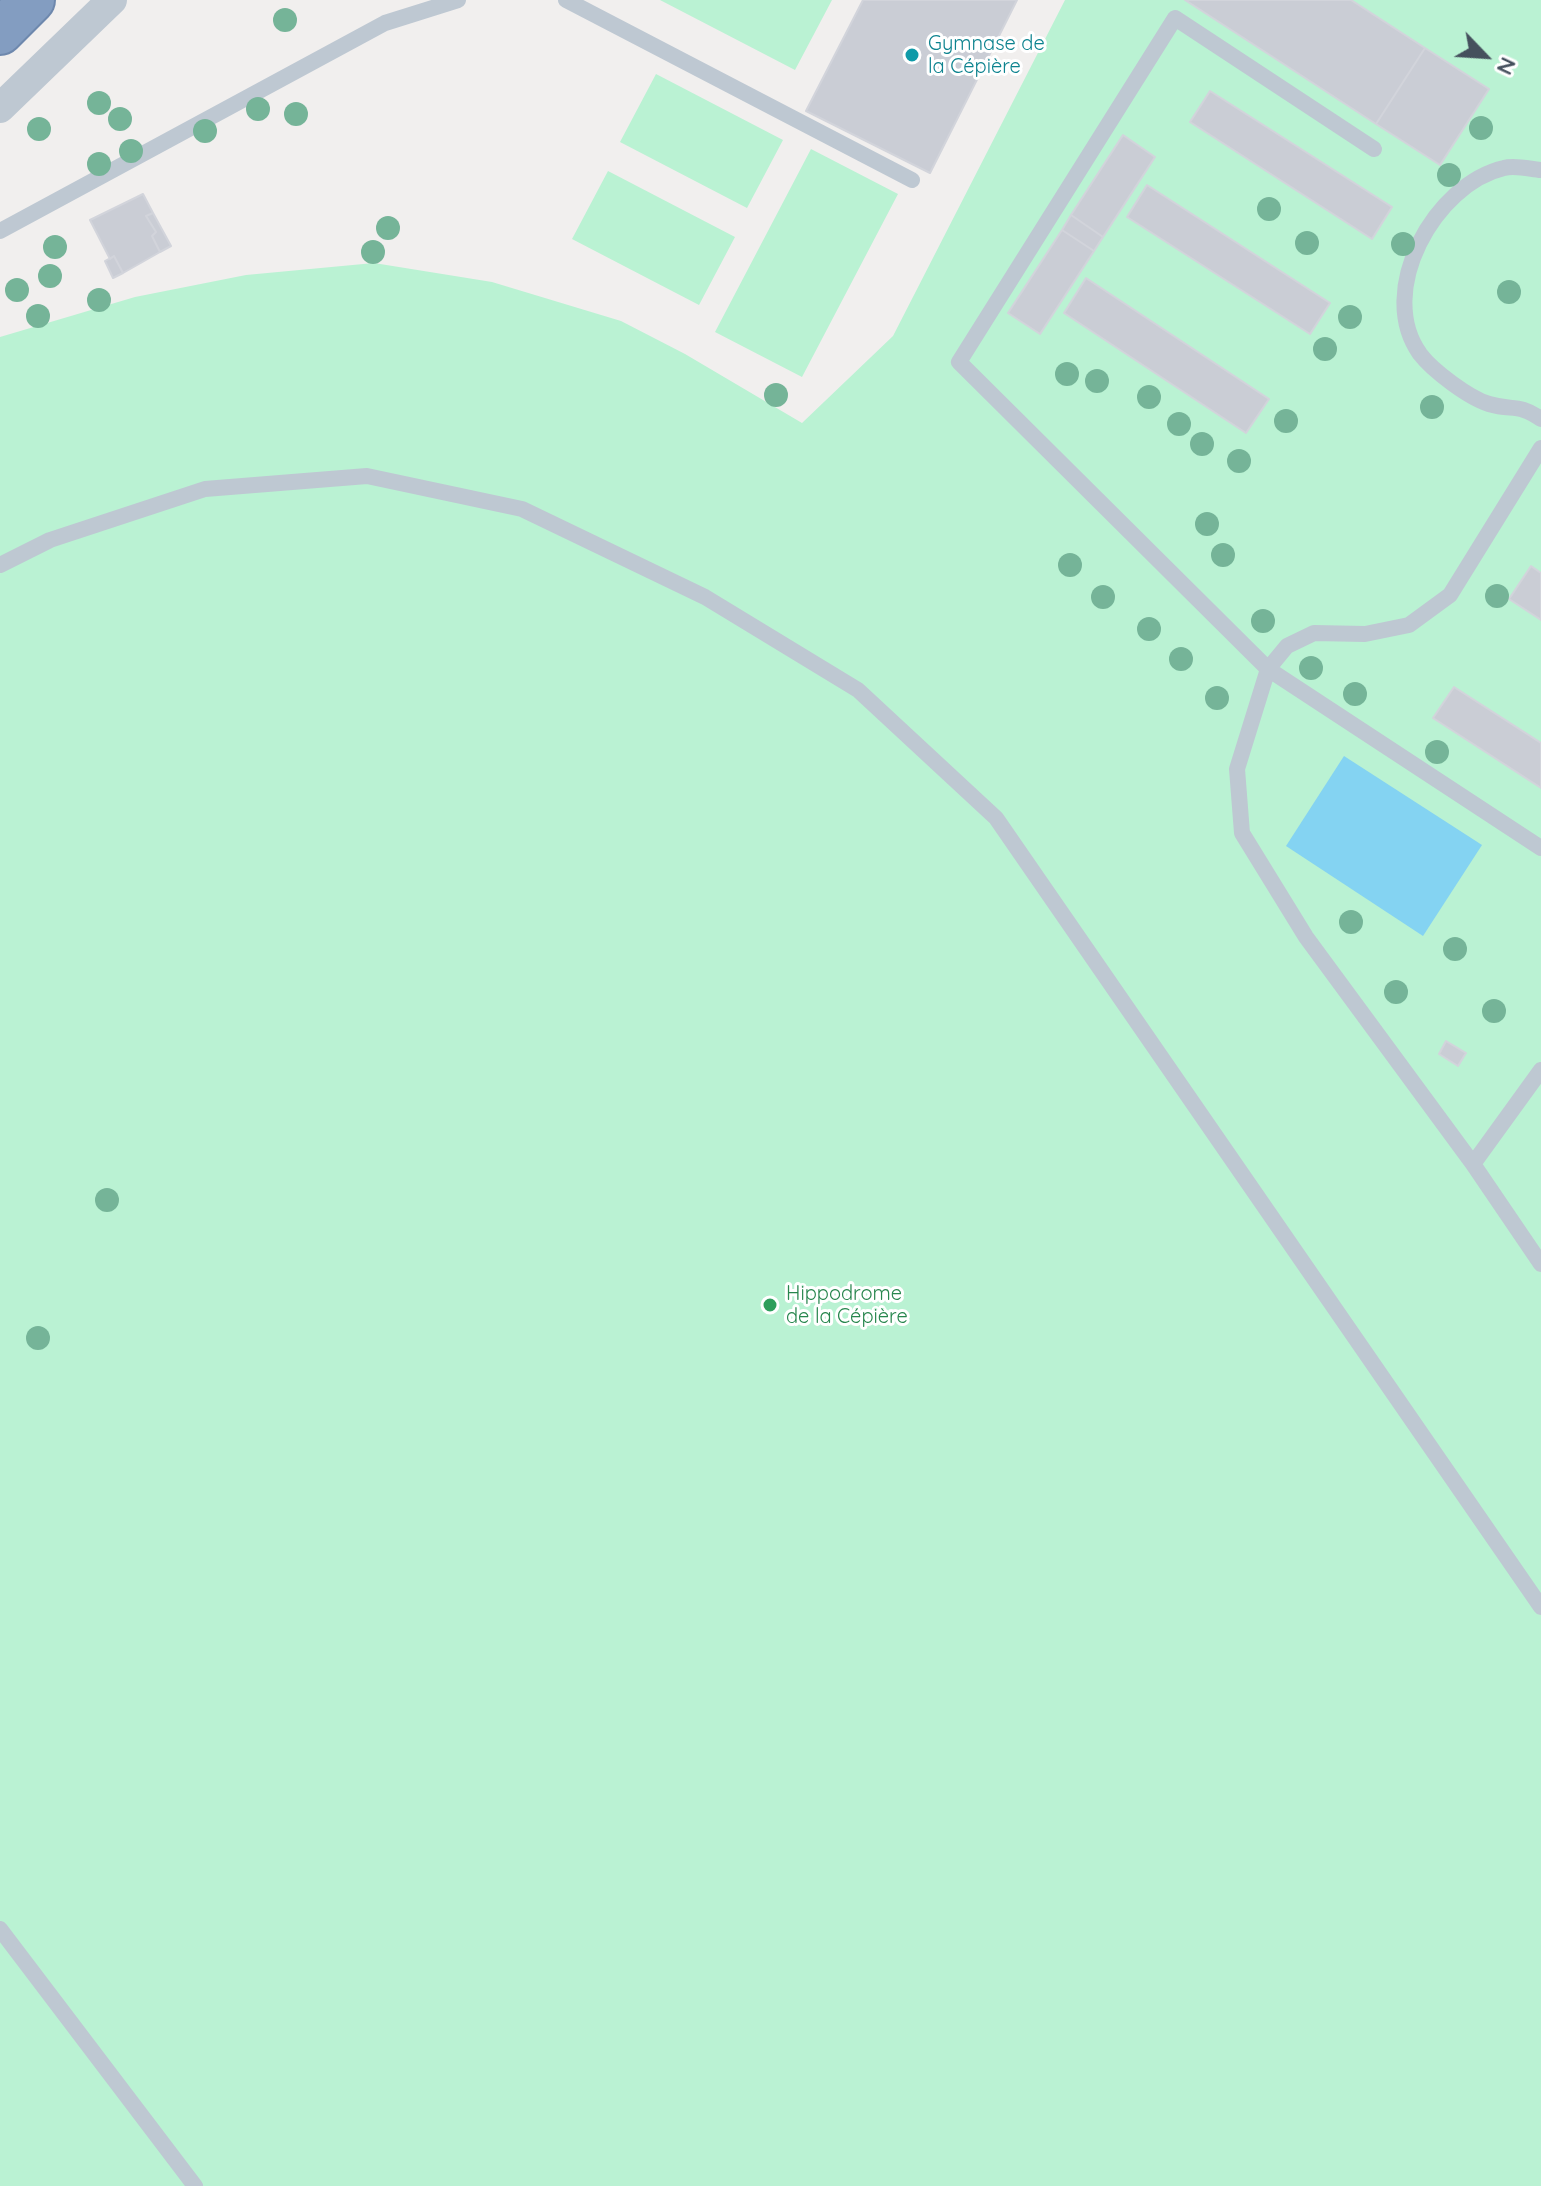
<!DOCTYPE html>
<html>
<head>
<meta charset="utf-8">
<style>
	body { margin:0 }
	#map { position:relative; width:1541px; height:2186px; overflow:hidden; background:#f1efee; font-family:Quicksand,sans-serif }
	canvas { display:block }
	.north { position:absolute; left:1445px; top:16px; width:80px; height:80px; -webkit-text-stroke:6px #fff; paint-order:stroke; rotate:115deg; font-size:22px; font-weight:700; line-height:32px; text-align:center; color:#45505d }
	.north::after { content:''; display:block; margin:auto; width:28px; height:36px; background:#45505d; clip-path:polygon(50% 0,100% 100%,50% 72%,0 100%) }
</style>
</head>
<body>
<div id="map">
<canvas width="1541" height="2186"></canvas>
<div class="north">N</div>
</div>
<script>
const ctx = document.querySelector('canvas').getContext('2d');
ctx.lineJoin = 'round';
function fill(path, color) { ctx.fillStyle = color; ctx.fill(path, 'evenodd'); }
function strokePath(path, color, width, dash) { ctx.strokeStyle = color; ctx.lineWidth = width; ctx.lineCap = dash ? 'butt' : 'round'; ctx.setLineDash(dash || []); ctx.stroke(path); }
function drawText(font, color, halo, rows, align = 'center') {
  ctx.font = font + ' Quicksand,sans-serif'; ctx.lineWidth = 6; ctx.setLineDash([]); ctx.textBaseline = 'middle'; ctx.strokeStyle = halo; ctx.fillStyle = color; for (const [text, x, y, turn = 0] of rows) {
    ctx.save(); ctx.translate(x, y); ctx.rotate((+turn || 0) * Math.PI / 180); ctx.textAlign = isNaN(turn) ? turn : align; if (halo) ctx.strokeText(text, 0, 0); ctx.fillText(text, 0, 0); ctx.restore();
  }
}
const green = new Path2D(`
	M660,0H832L795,70Z
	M1065,0H1541V2186H0V337L135,297L246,275L374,263L492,282L621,321L685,354L802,423L893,336Z
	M656,74L783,140L747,208L620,142Z
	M811,149L898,194L802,377L715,332Z
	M608,171L735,237L699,305L572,239Z`);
const water = new Path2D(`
	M1344,756L1482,845L1423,936L1286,846Z`);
const building = new Path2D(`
	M863,0H1017L930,173L806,111Z
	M1185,0H1351L1425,48L1376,124Z
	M1425,48L1489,89L1440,165L1376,124Z
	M1210,91L1392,207L1372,239L1190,122Z
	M1123,135L1155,157L1103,237L1071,215Z
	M1147,185L1330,303L1310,334L1127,217Z
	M143,194L153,213L146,216L156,232L152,236L160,252L123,273L114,256L110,259L90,220Z
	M153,213L171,246L160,252L152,236L156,232L146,216Z
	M1071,215L1103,237L1094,251L1062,230Z
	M1062,230L1094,251L1040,334L1008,313Z
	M114,256L123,273L113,278L105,261Z
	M1086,278L1269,399L1246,433L1064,313Z
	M1531,566L1541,573V620L1509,599Z
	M1454,687L1541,743V788L1433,718Z
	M1446,1041L1466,1053L1458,1066L1439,1054Z`);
const lane = new Path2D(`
	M566,0L912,180
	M1374,149L1175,18L959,362L1268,669L1541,848
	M1541,170C1530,169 1515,165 1504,168C1435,184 1375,291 1420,354C1433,371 1469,398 1489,404C1513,411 1518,403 1541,419
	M0,231L385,23L458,0
	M0,565L50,540L205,489L367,476L522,509L705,597L858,690L996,818L1541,1607
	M1541,1070L1473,1164L1541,1264
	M1473,1164L1306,937L1242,833L1237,769L1268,669L1287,646L1314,633L1365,634L1409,625L1450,595L1541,448
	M0,1929L195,2186`);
const street = new Path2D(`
	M0,108L112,0`);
const highway = new Path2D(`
	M0,32L32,0`);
const trees = [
	[285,20],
	[99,103],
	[258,109],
	[296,114],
	[120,119],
	[1481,128],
	[39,129],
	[205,131],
	[131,151],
	[99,164],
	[1449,175],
	[1269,209],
	[388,228],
	[1307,243],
	[1403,244],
	[55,247],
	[373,252],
	[50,276],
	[17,290],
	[1509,292],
	[99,300],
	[38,316],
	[1350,317],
	[1325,349],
	[1067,374],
	[1097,381],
	[776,395],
	[1149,397],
	[1432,407],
	[1286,421],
	[1179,424],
	[1202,444],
	[1239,461],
	[1207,524],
	[1223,555],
	[1070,565],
	[1497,596],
	[1103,597],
	[1263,621],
	[1149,629],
	[1181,659],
	[1311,668],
	[1355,694],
	[1217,698],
	[1437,752],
	[1351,922],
	[1455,949],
	[1396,992],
	[1494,1011],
	[107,1200],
	[38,1338]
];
const markers = [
	[912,55,8,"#0f9aa8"],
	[770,1305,8,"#2e9e5b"]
];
const cultureNames = [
	["Gymnase de",928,44],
	["la Cépière",928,67]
];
const leisureNames = [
	["Hippodrome",786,1294],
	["de la Cépière",786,1317]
];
fill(green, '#baf2d3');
fill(water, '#84d3f2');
fill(building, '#cacdd5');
strokePath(building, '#d2d4db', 2);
strokePath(highway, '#6e88ad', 48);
strokePath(lane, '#bec8d2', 16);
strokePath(street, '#bec8d2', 30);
strokePath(highway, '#839dc1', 44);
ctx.fillStyle = '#75b498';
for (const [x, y] of trees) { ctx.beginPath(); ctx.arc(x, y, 12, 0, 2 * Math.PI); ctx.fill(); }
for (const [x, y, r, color] of markers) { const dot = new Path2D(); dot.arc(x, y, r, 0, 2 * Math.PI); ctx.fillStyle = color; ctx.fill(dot); strokePath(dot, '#fff', 3); }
drawText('20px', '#0d838f', '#fff', cultureNames, 'left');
drawText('20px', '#27864d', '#fff', leisureNames, 'left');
</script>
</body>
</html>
